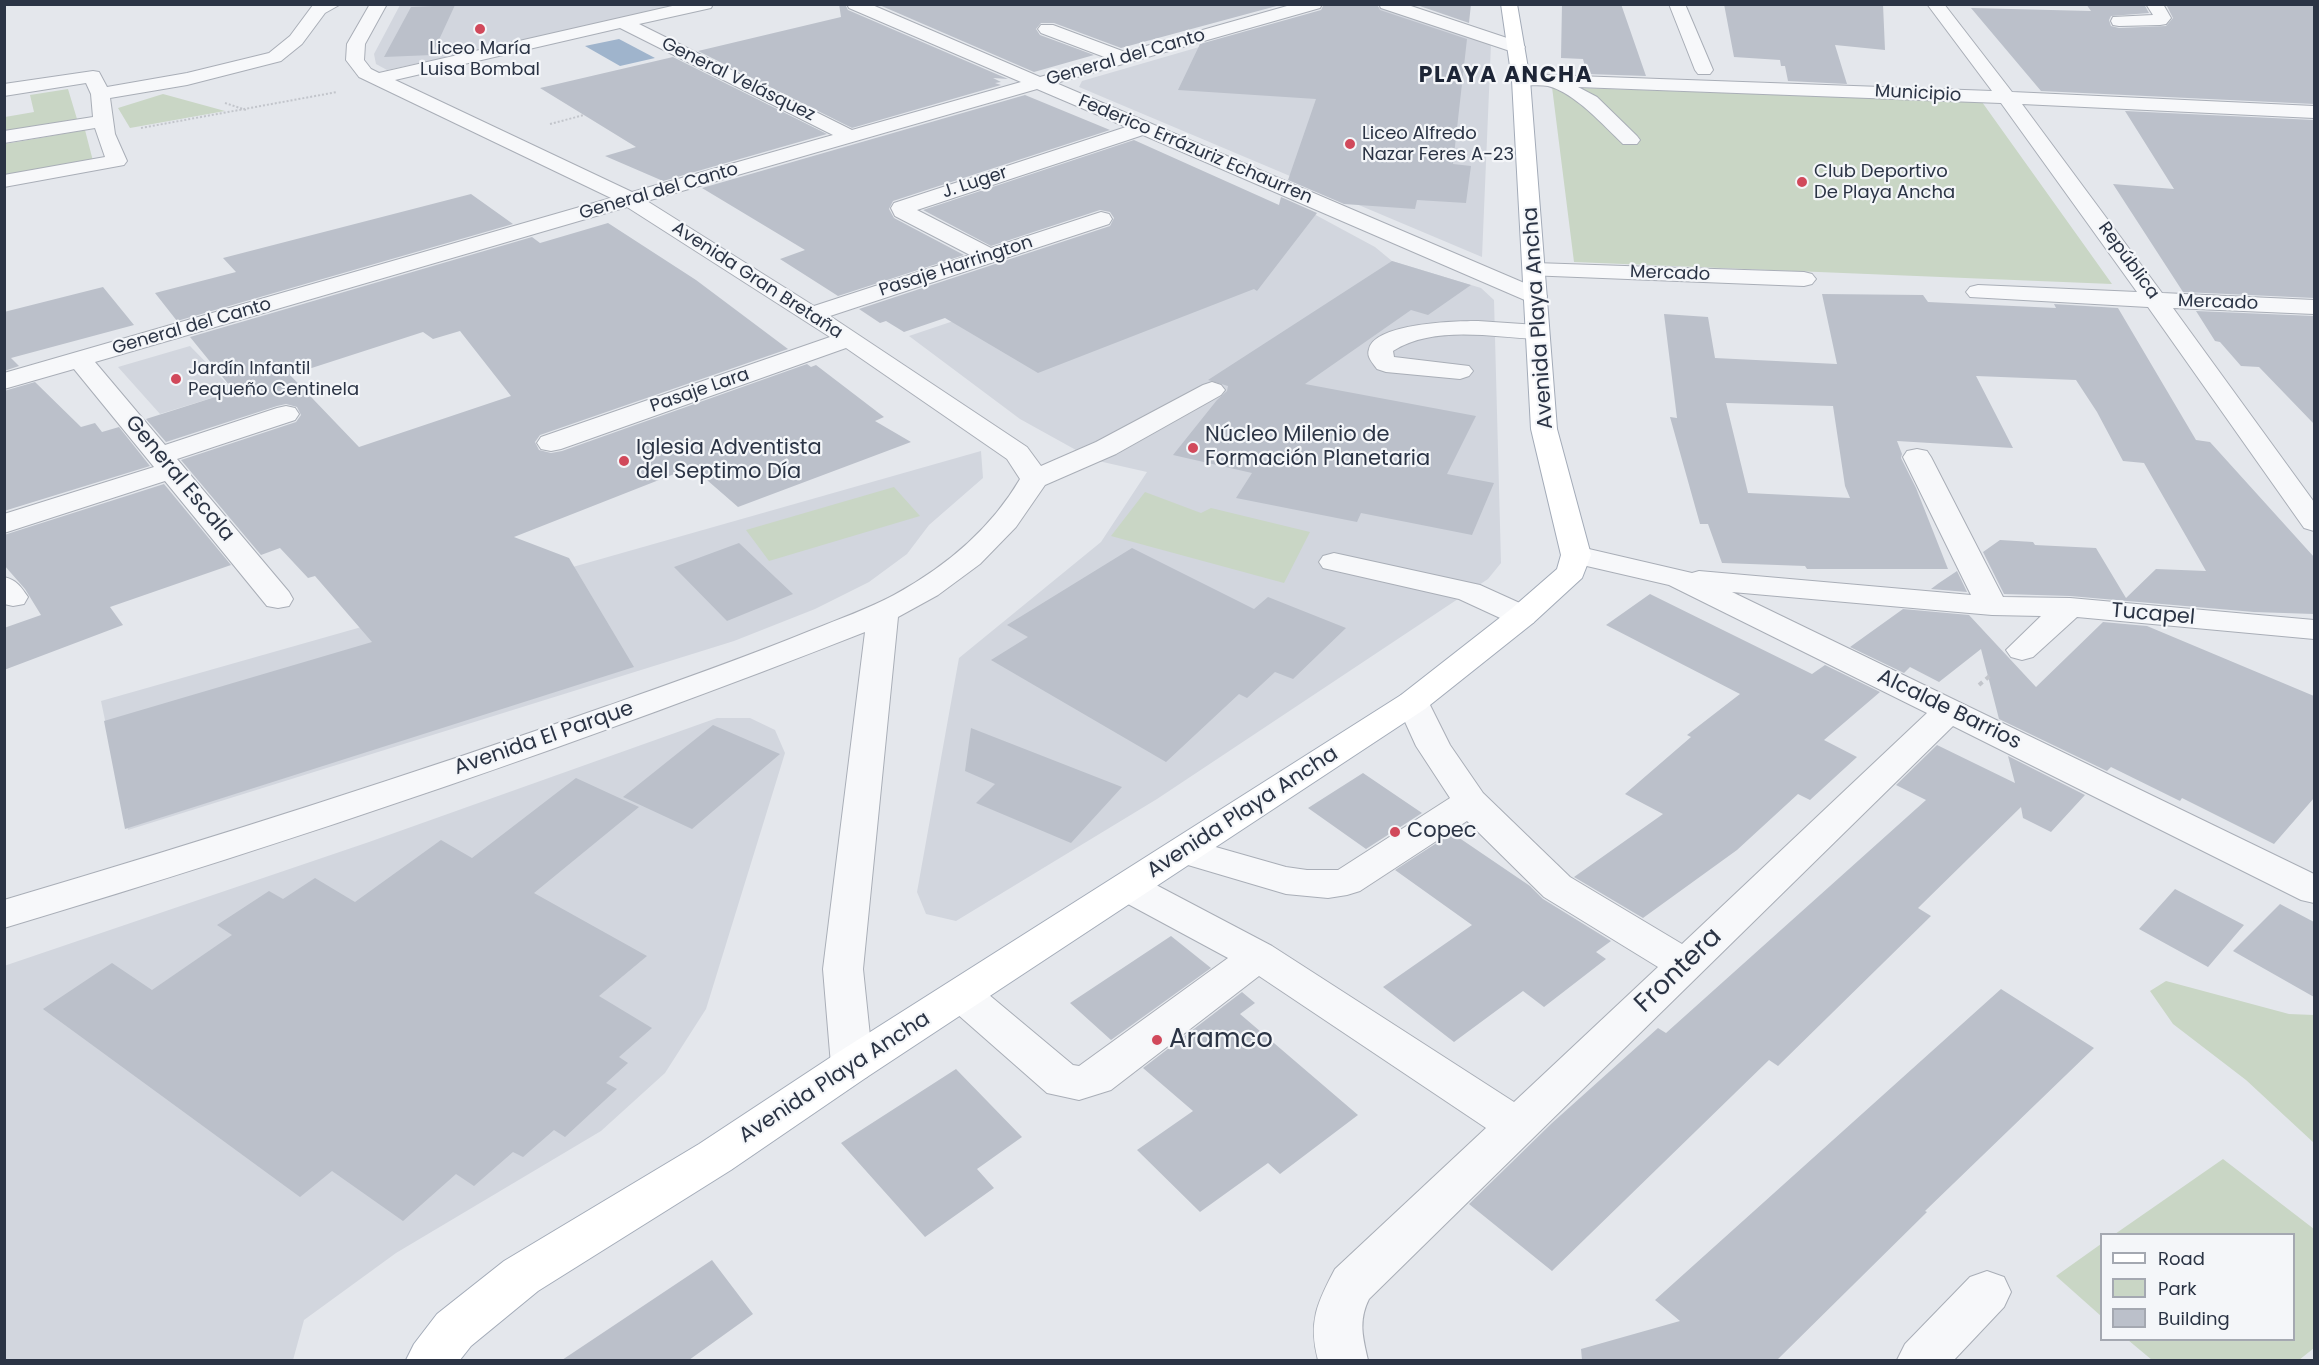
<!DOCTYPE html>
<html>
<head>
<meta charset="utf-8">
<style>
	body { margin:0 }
	#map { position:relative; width:2319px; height:1365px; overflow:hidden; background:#e4e7ec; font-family:Poppins,sans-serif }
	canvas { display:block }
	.frame { position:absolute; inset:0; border:6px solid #2b3445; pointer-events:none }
	.legend { position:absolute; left:2100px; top:1233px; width:195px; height:108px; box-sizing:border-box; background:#f4f6f9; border:2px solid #a4a8b1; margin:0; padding:8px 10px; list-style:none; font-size:18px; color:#2b3445 }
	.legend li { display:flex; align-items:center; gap:12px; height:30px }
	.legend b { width:30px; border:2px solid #a4a8b1 }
</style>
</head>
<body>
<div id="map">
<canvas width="2319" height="1365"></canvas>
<div class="frame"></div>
<ul class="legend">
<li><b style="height:8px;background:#fff"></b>Road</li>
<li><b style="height:16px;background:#c9d6c5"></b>Park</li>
<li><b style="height:16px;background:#bbc0ca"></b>Building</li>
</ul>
</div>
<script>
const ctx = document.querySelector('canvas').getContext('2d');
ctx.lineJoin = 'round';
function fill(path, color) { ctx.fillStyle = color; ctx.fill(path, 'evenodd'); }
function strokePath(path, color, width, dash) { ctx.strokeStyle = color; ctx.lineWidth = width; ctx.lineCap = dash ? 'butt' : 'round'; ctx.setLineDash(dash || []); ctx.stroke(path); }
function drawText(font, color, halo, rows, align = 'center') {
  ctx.font = font + ' Poppins,sans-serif'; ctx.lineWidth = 4.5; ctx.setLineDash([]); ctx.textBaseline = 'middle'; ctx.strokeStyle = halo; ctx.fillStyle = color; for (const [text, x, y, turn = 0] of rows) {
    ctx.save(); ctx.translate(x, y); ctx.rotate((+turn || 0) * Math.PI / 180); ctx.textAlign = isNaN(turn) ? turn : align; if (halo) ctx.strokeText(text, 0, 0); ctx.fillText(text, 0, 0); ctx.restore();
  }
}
const built = new Path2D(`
	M400,5H685L387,70L376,64L374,54Z
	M1344,5H1372L1491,44L1482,257L1079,87L1082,81Z
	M1312,213L1375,247L1392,261L1481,288L1494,300L1501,563L1488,579L1157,799L956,921L926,914L917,892L959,658L1101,542L1147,472L1094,460L1020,419L909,336L1185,243Z
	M190,346L234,391L160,414L118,367Z
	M981,451L983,478L929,525L907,554L869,582L815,609L734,641L128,830L101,701Z
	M717,718H750L775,730L785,753L706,1009L665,1073L601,1131L396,1253L304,1320L293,1360H5L4,966L369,842Z`);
const green = new Path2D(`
	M1552,87L1982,102L2112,284L1574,262Z
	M68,89L77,119L5,131V117L34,112L30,95Z
	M163,94L225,111L130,128L118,108Z
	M85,130L93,161L5,176V144Z
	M894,487L920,516L769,561L746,530Z
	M1145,492L1201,513L1211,508L1310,532L1284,583L1111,536Z
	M2166,981L2289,1014L2314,1015V1143L2246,1080L2173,1024L2150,991Z
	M2223,1159L2314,1229V1348L2299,1360H2152L2128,1340H2294V1234H2115Z
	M2101,1244V1316L2056,1276Z`);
const water = new Path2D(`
	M619,39L655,58L620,66L585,46Z`);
const building = new Path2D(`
	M839,4H845L848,10L1008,79L993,78L1001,82L995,83L1001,85L852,128L698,51L841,17Z
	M877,4H1284L1121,48L1054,23H1041L1036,29L1040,35L1094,55L1034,72Z
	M1324,4H1377L1380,10L1467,39L1453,164L1471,166L1466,203L1417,200L1415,209L1344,204L1288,180L1316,99L1178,90L1200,44L1321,10Z
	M1414,4H1471L1469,23Z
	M1562,4H1621L1646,76L1587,74L1583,59L1561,58Z
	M1724,4H1883L1885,50L1835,45L1847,84L1788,81L1785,66H1781L1780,60L1734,57Z
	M2086,4H2144L2149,13L2111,16L2109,20L2111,26L2119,28L2166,26L2173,18L2166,4H2314V104L2041,91L1971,8L2091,11Z
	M455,5L432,55L384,57L411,7Z
	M673,57L827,134L663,181L605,156L636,147L540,88Z
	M1025,95L1110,130L893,201L889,209L894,218L964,255L838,296L780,259L805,250L702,188Z
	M2125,111L2314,120V298L2183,292L2113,184L2174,189Z
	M1134,140L1279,205L1281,197L1317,213L1257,291L1254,289L1038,373L945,318L904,332L886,321L880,323L859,309L1110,226L1114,218L1110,212L1100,210L991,246L923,210Z
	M471,194L513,224L177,321L155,293L236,272L223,258Z
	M608,223L696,280L788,349L540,435L535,442L539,450L551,453L562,451L807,364L811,367L816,365L884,417L875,421L911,442L738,507L692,467L514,537L569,558L634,667L125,829L104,721L372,642L315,576L308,578L280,548L261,555L181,460L296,422L301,415L297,407L286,404L277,406L166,442L146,419L234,391L190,337L532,237L540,243ZM460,331L511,396L359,447L290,375L423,332L433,339Z
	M1392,261L1471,285L1428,315L1411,310L1305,384L1476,416L1447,474L1494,483L1472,535L1361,513L1357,522L1236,498L1252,473L1173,455L1217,400L1227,391L1228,386L1208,380Z
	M103,287L134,325L11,358L19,366L4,371V312Z
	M1822,294L1923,295L1928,302L2056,308L2054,304L2118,308L2196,440L2210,442L2314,557V614L2254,612L2070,596L2004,594L1983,552L2000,540L2033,542L2035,545L2096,548L2126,598L2156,569L2206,571L2144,463L2123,461L2097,412L2076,380L1976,376L2013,448L1897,441L1902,454L1901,458L1916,488L1948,569H1807L1805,566L1722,563L1708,524H1700L1670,417L1677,418L1664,314L1708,317L1715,358L1837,364ZM1726,403L1833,406L1845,486L1850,498L1748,493Z
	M2196,311L2314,316V424L2259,367L2241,366L2220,342L2215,341Z
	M35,382L81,427L95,423L102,432L119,427L150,466L4,511V391Z
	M164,484L231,565L110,607L123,625L4,670V628L41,615L25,589L4,565V535Z
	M739,543L793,594L727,621L674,567Z
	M1132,548L1254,609L1268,597L1346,628L1293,679L1275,672L1247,698L1239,694L1166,762L991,660L1028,637L1007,625Z
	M1957,571L1967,592L1931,589L1939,583Z
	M1650,594L1812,674L1825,665L1880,692L1824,740L1857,757L1810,800L1798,794L1737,850L1643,918L1574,877L1663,814L1625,794L1691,737L1687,735L1740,694L1606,625Z
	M1903,609L1969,615L2036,687L2103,622L2147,626L2314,696V798L2274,844L2182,798L2180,801L2111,767L2107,771L1999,719L1981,649L1939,682L1910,667L1904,673L1850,647Z
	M713,725L780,754L692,829L623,797Z
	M971,728L1122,787L1071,843L976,803L995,784L965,771Z
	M1937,745L2015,783L2008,756L2085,795L2051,832L2023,818L2021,807L1918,908L1931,916L1778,1066L1769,1060L1552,1271L1469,1204L1552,1123L1658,1028L1666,1033L1926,800L1896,785Z
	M1363,773L1422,813L1366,849L1308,808Z
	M576,778L639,807L534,893L647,956L599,996L652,1028L619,1057L628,1063L606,1083L617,1089L565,1137L554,1130L523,1157L513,1152L474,1186L456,1174L403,1221L332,1171L300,1197L43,1009L112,963L152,990L232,935L217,925L269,891L283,899L315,878L355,902L441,840L472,858Z
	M1452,833L1530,886L1543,899L1611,941L1596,952L1606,959L1544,1007L1523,991L1454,1042L1383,987L1472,925L1395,870Z
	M2175,889L2244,925L2208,967L2139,929Z
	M2280,904L2314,922V997L2233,951Z
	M1171,936L1211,968L1111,1040L1070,1003Z
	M2001,989L2094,1048L1925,1211L1927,1212L1777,1360H1582L1581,1349L1680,1321L1655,1300Z
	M1242,992L1255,1003L1240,1014L1358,1115L1280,1174L1268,1163L1200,1212L1137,1150L1193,1111L1143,1068Z
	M956,1069L1022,1137L977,1169L994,1188L925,1237L841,1143Z
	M712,1260L753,1314L689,1360H562Z`);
const pathFar1 = new Path2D(`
	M225,103L246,110
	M550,124L584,115
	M141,128L337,92`);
const path = new Path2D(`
	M1979,685L1992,674`);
const minor = new Path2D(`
	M341,4L325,13L302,44L281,61L187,85L110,98L115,134L127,161L124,165L4,187V175L105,157L95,128L4,143V131L93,117L91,94L86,83L4,96V84L93,71L99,72L107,87L187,73L269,53L290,36L313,5Z
	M370,4H387L365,44L364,60L371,69L379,73L681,4H713L711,8L639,24L852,130L1021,82L849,8L847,4H870L1040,77L1107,58L1041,33L1038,29L1041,25H1053L1125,52L1294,4H1322L1320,8L1056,83L1543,291L1547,296L1543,301L1535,303L1527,301L1143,135L917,210L991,248L1101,212L1109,214L1112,219L1109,224L830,316L1027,447L1041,466L1096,442L1203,385L1212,382L1221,385L1225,390L1221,395L1116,454L1045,485L1016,527L980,564L938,595L898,617L863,969L873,1065L867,1077L852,1082L837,1077L831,1065L823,969L865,632C583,743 295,841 4,928V900C207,840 408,776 607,706C675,682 744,658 812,630C839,619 868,609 894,595C945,567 990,530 1020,479L1007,459L846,348L561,449L551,451L541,449L537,443L541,437L830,337L627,207L95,362L165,445L277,408L286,406L295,408L299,414L295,420L177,459L289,592L293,599L289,606L278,608L267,606L165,481L4,533V514L154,467L74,369L4,389V373L611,198L359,77L346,60L347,44ZM620,28L833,135L632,192L395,80ZM1037,89L1126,127L894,203L891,208L895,216L970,255L814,306L647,201Z
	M1379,4H1405L1522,43L1525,47L1522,51H1510L1381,8Z
	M1669,4H1685L1713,70L1710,74H1698L1695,70Z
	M1927,4H1944L2012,92L2314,106V118L2022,104L2162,293L2314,300V314L2173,308L2314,502V531L2304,528L2148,307L1970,297L1966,292L1970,287L1978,285L2137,292L2001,103L1578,87L1597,97L1637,136L1640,140L1637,144H1623C1603,125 1575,93 1548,86C1537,84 1525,87 1515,84L1512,80L1515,76L1521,74L1992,91Z
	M2146,4H2163L2171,18L2166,24L2160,25L2119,26L2113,25L2111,21L2113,17L2153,15Z
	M1535,263L1804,272L1812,274L1816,279L1812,284L1804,286L1527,275L1524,270L1527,265Z
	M1478,321L1537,325L1546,327L1549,332L1546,337L1537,339C1493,337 1433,325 1393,351L1394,357L1469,366L1473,371L1469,376L1460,379L1386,372L1377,369C1373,363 1366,357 1369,349C1375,323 1456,321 1478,321Z
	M1917,449L1927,451L1931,457L2003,597L2070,598L2314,620V639L2077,617L2033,657L2022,660L2011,657L2006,650L2041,616L1992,615L1732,592L2314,874V903L2301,900L1953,726L1369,1299C1358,1321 1363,1338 1368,1360H1318C1308,1322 1317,1303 1335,1269L1486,1128L1259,976L1111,1090L1079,1100L1047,1093L948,1006L942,995L948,984L962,980L976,984L1073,1065L1079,1066L1228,958L1115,897L1109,887L1115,877L1128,874L1141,877L1272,946L1514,1102L1658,967L1544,897L1467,821L1360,891L1347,895L1328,898L1286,894L1171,860L1165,851L1171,842L1184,838L1286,867L1307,870H1338L1450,798L1416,746L1396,702L1401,695L1413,692L1425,695L1450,745L1483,793L1570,877L1682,944L1927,713L1669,585L1565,561L1561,555L1565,549L1576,546L1692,573L1699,571L1971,595L1903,457L1907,451Z
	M1334,553L1480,585L1533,609L1538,616L1533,623L1522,625L1511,623L1459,599L1323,568L1319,562L1323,556Z
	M4,577C17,580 21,587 28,597L24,604L13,606L4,604Z
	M1987,1271L2004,1277L2011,1292L2004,1307L1954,1360H1897L1905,1344L1970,1277Z`);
const major = new Path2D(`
	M1501,4H1517L1530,80L1557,429L1591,555L1582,578L1533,623L1425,709L867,1077L731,1170L538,1291L471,1346L460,1360H406L414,1344L437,1314L504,1261L699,1144L837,1053L1401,695L1511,609L1557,569L1561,555L1531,429L1512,80Z`);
const markers = [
	[480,29,6,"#d1495b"],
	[1350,144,6,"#d1495b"],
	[1802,182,6,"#d1495b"],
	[176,379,6,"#d1495b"],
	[1193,448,6,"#d1495b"],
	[624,461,6,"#d1495b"],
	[1395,832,6,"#d1495b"],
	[1157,1040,6,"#d1495b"]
];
const farPoinames = [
	["Liceo María",480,49,"center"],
	["Luisa Bombal",480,70,"center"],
	["Liceo Alfredo",1362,134],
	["Nazar Feres A-23",1362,155],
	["Club Deportivo",1814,172],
	["De Playa Ancha",1814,193],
	["Jardín Infantil",188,369],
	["Pequeño Centinela",188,390]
];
const farStreetnames = [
	["General del Canto",1126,58,-16],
	["General Velásquez",738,80,26],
	["Municipio",1918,94,3],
	["Federico Errázuriz Echaurren",1195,150,23],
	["J. Luger",975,183,-18],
	["General del Canto",659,192,-16],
	["República",2128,261,54],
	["Pasaje Harrington",956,267,-18],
	["Mercado",1670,274,2],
	["Avenida Gran Bretaña",757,281,33],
	["Mercado",2218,303,2],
	["General del Canto",192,327,-16],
	["Pasaje Lara",700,391,-19]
];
const streetNames = [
	["Avenida Playa Ancha",1539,318,-94],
	["General Escala",179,479,50],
	["Tucapel",2153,615,5],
	["Alcalde Barrios",1949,710,26],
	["Avenida El Parque",544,739,-19],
	["Avenida Playa Ancha",1243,813,-33],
	["Avenida Playa Ancha",835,1078,-33]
];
const poiNames = [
	["Núcleo Milenio de",1205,436],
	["Formación Planetaria",1205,460],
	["Iglesia Adventista",636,449],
	["del Septimo Día",636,473],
	["Copec",1407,832]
];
const farDistrictnames = [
	["PLAYA ANCHA",1506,76]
];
const nearStreetnames = [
	["Frontera",1679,971,-44]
];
const nearPoinames = [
	["Aramco",1169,1040]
];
fill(built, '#d2d6de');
fill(green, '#c9d6c5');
fill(water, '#9fb4cc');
fill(building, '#bbc0ca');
strokePath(minor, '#a9aeb7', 2);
strokePath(major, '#a3abb8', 2);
strokePath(pathFar1, '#c2c5cb', 2, [2, 2]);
strokePath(path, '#c2c5cb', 4, [4.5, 4.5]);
fill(minor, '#f7f8fa');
fill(major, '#fff');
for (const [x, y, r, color] of markers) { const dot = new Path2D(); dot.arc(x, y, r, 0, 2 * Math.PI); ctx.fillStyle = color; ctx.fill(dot); strokePath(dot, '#f4f6f9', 2); }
drawText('18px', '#2b3445', '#f4f6f9', farPoinames, 'left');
drawText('18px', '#2b3445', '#f4f6f9', farStreetnames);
drawText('21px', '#2b3445', '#f4f6f9', streetNames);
drawText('21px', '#2b3445', '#f4f6f9', poiNames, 'left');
ctx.letterSpacing = '1.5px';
drawText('bold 22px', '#1d2536', '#f4f6f9', farDistrictnames);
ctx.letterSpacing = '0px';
drawText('26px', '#2b3445', '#f4f6f9', nearStreetnames);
drawText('26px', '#2b3445', '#f4f6f9', nearPoinames, 'left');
</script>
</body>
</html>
